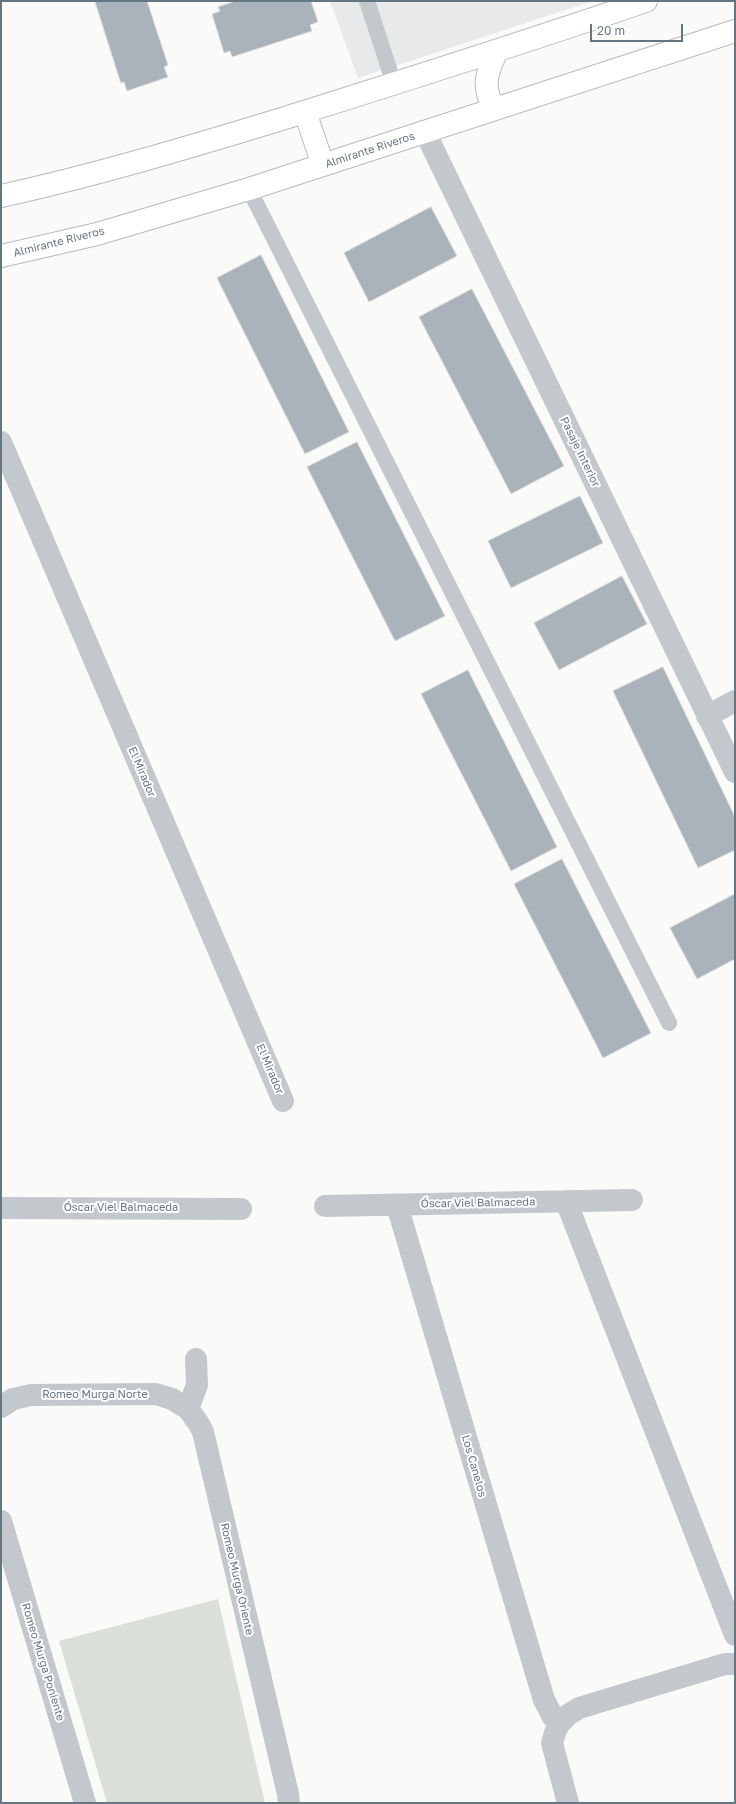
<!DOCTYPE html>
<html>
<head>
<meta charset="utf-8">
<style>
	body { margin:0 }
	#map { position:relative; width:736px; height:1804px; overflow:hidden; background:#fafaf8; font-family:"Golos Text",sans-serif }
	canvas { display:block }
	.frame { position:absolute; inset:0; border:2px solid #657683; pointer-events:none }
	.scale { position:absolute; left:590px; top:24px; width:93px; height:18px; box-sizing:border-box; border:2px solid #657683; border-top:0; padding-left:5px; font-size:12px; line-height:14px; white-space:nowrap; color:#657683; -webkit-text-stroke:3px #fff; paint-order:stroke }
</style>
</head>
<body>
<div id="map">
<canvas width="736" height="1804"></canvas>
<div class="frame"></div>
<div class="scale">20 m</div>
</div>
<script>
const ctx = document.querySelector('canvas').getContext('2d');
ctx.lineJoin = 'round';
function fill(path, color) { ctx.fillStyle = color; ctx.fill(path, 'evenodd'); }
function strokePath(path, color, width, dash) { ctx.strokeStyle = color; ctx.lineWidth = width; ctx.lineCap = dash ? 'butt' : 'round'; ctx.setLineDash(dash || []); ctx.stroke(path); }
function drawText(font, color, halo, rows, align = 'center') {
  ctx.font = font + ' "Golos Text",sans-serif'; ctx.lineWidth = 4; ctx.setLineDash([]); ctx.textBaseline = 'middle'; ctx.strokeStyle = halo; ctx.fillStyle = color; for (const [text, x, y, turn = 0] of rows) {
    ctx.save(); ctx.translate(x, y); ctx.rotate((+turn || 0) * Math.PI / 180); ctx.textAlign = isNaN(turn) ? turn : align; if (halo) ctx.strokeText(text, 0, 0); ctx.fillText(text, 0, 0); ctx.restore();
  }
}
const built = new Path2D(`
	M330,1H593L358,78Z`);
const green = new Path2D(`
	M218,1599L265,1803H107L59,1641Z`);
const building = new Path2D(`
	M95,1H147L168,65L164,67L168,77L127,91L124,82L121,83Z
	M236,1H311L318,22L310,25L312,31L232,57L230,51L224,53L212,14L220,11L218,7Z
	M431,207L457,256L369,302L344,253Z
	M261,255L349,432L305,454L217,278Z
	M472,289L564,466L511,494L419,317Z
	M357,442L445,616L395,641L307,467Z
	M580,496L603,543L511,588L488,541Z
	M622,576L647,624L559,670L534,623Z
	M663,667L735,817V850L698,868L613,691Z
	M468,670L557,847L511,871L421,694Z
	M562,859L651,1033L603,1058L514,884Z
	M735,894V959L697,979L670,928Z`);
const service = new Path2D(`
	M367,1L394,84
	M249,189L669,1023`);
const minor = new Path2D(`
	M425,132L735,772
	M1,442L283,1101
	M707,716L735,701
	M566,1201L735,1635
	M397,1205L544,1700L553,1717L559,1724
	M325,1206L632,1200
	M1,1208L241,1209
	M1,1407L13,1399L31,1395L156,1394L172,1399L188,1409L199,1424L203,1432L288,1794L289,1803
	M188,1409L197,1385L196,1359
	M1,1521L85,1803
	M568,1803L552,1743L555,1733L559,1724L568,1715L579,1708L725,1664H735`);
const secondary = new Path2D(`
	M494,109C482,86 486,73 497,51
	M305,112L323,165
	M1,196C92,176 183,149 272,122C397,83 522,43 646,1
	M1,256L97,234L249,189L735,31`);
const streetNames = [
	["Almirante Riveros",370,150,-18],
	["Almirante Riveros",59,242,-14],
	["Pasaje Interior",580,452,64],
	["El Mirador",142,772,67],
	["El Mirador",270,1069,67],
	["Óscar Viel Balmaceda",478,1203,-1],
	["Óscar Viel Balmaceda",121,1208],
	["Romeo Murga Norte",95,1395],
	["Los Canelos",474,1466,74],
	["Romeo Murga Oriente",237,1579,77],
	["Romeo Murga Poniente",43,1662,73]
];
fill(built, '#e8e9e9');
fill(green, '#dadfd7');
fill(building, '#aab3b9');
strokePath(building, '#dcdcda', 1);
strokePath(secondary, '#b3babf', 24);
strokePath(service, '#c3c8cc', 16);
strokePath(minor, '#c3c8cc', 22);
strokePath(secondary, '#fff', 22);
drawText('11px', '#657683', '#fff', streetNames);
</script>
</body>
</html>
